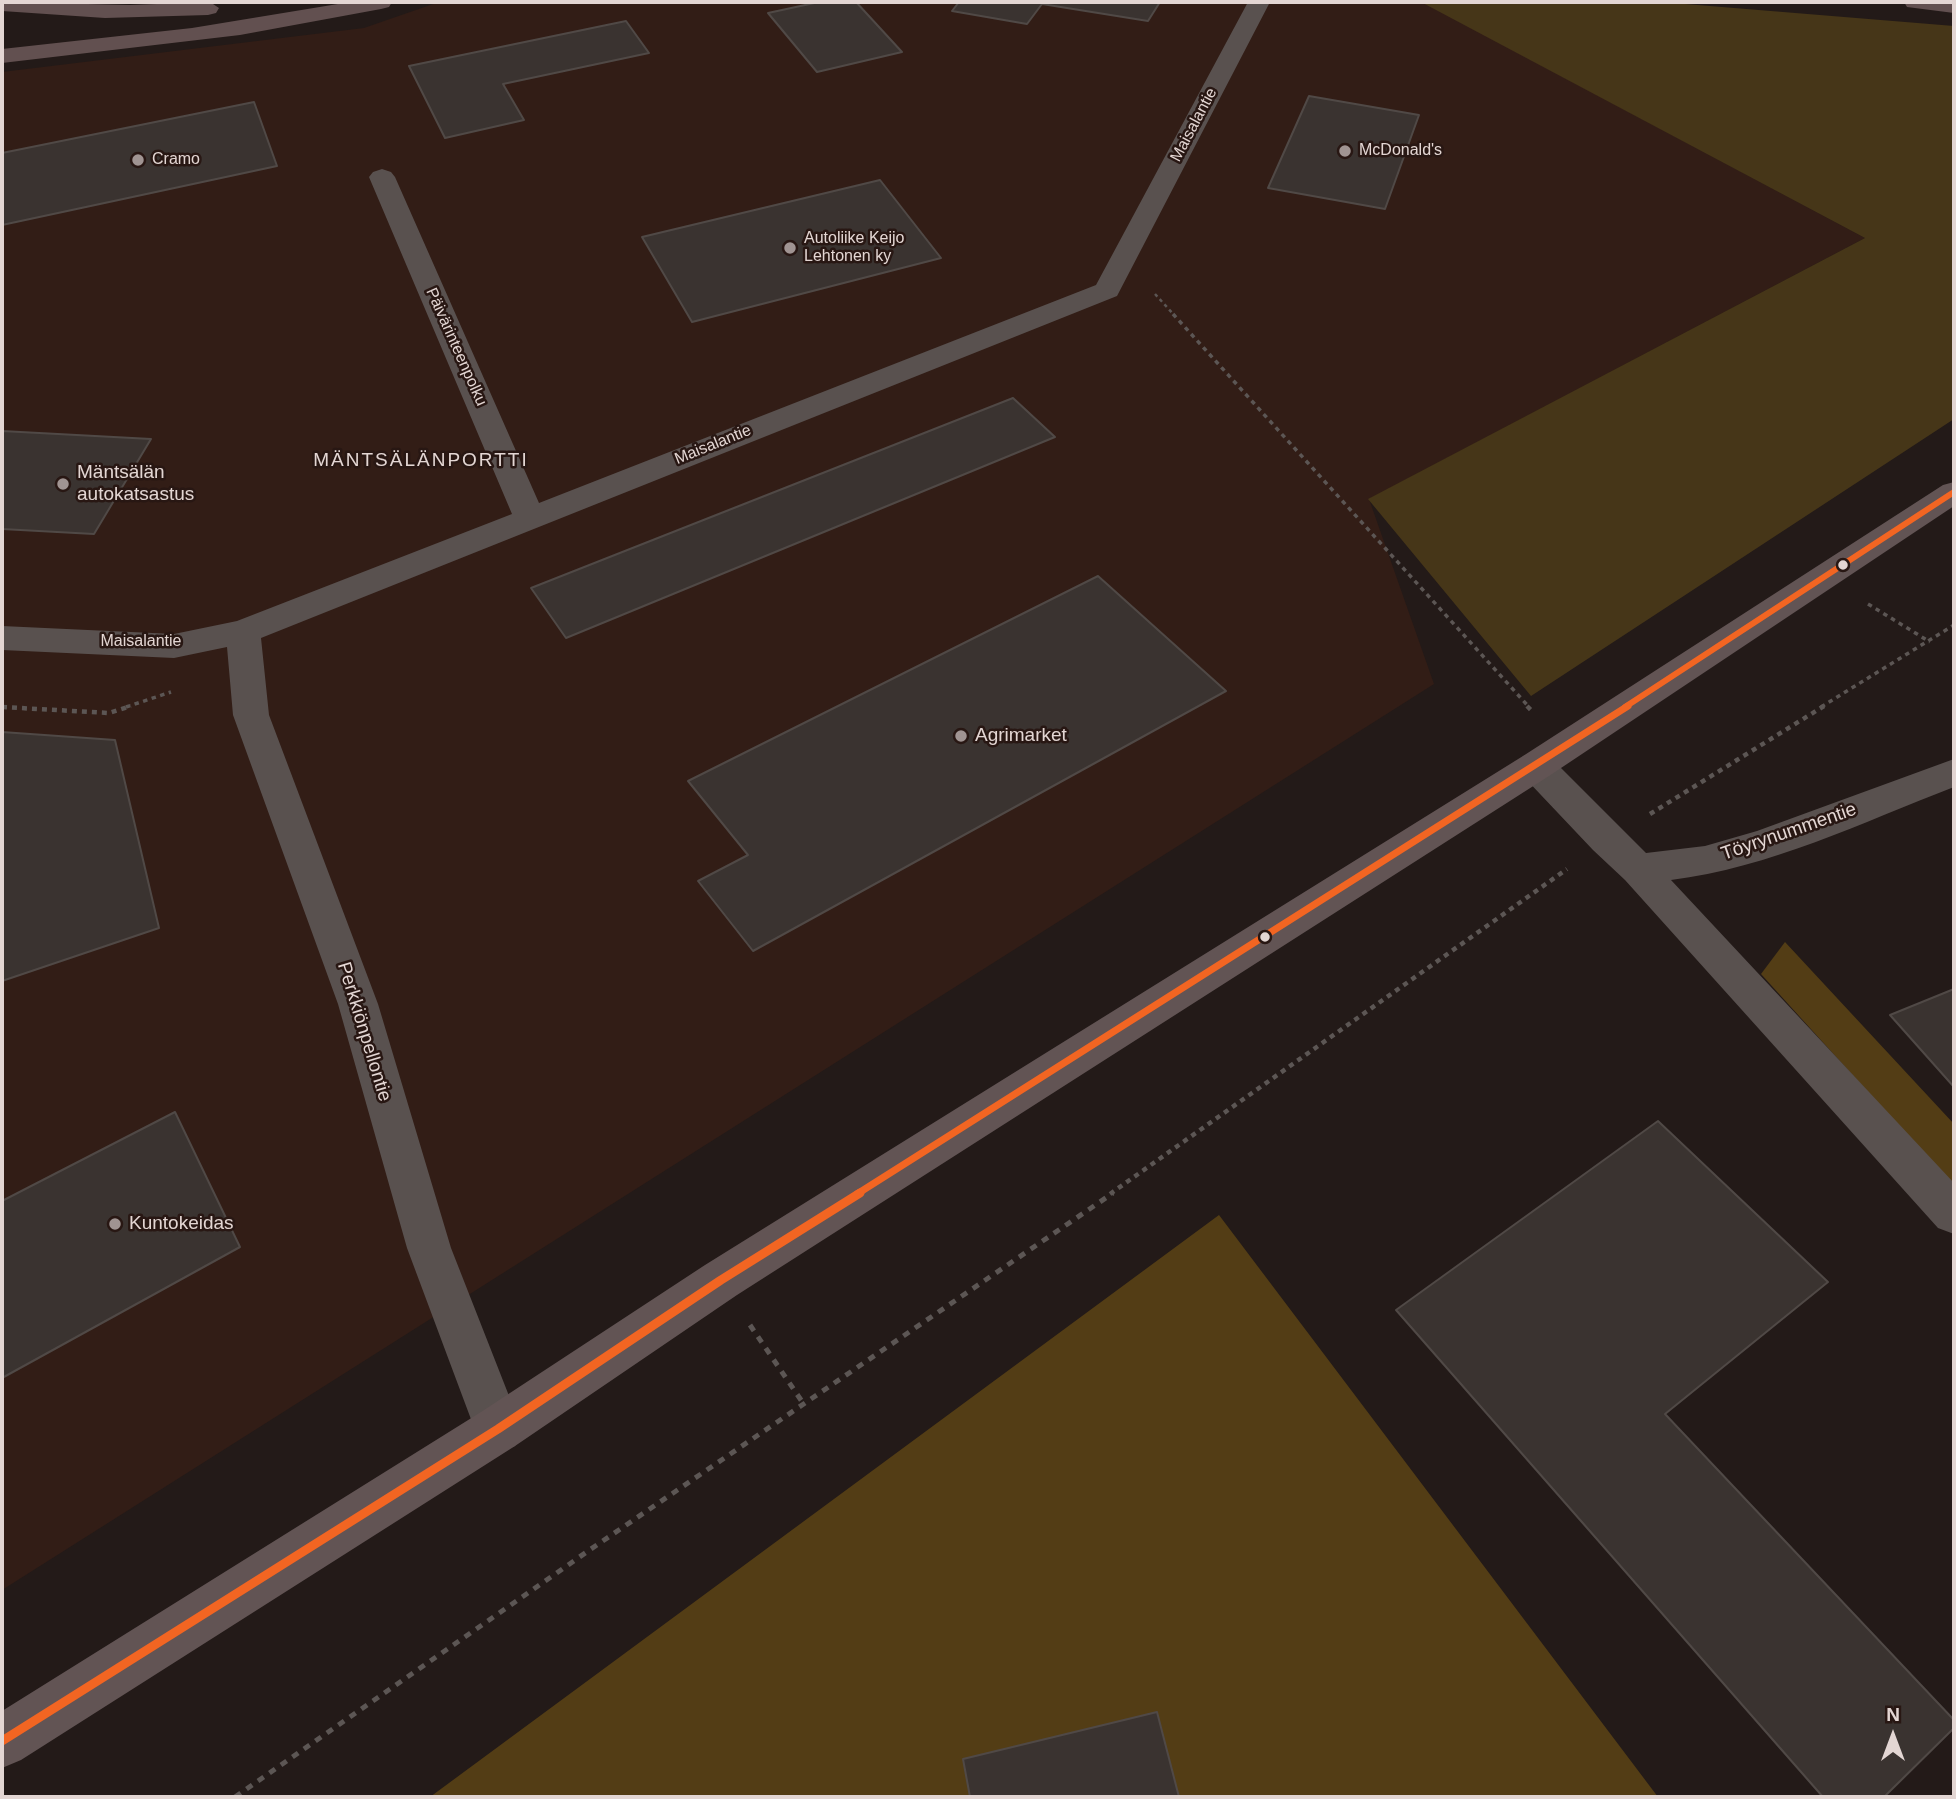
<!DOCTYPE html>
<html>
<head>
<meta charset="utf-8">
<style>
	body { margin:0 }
	#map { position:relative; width:1956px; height:1799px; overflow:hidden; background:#231a18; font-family:Helvetica,sans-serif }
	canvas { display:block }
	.frame { position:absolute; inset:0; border:4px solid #e3d6d3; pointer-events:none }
	.north { position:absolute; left:1858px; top:1701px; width:70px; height:70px; -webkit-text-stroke:5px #281713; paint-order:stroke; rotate:0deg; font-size:19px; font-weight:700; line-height:28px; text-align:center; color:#e3d6d3 }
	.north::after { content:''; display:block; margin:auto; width:24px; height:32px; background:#e3d6d3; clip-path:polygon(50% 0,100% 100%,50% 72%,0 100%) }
</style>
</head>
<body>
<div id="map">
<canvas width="1956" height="1799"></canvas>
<div class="frame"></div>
<div class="north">N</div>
</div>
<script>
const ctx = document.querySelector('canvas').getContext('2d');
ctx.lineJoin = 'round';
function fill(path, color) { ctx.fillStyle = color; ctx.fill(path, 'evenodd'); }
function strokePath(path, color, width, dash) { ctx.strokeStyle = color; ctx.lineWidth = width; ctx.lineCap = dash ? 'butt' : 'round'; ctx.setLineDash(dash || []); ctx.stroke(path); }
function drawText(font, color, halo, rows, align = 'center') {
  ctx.font = font + ' Helvetica,sans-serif'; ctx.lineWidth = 5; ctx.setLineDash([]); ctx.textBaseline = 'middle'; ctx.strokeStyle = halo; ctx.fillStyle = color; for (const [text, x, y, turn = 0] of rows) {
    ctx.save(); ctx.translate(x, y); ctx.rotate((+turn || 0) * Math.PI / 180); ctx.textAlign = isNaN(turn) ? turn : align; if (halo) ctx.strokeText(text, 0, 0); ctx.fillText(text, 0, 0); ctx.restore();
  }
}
const built = new Path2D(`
	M439,2H1423L1865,238L1369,499L1434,684L2,1590V72L364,28Z`);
const green = new Path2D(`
	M1421,2H1661L1954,26V419L1531,696L1368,499L1865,238Z`);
const forest = new Path2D(`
	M1785,942L1954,1124V1187L1761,974Z
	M1219,1215L1658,1797H430Z`);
const building = new Path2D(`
	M819,2H856L902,52L817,72L768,13Z
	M959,2H1160L1148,21L1042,4L1027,24L952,11Z
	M626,21L649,53L503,84L524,120L445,138L409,66Z
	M1309,96L1419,115L1385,209L1268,188Z
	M254,102L277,166L2,225V153Z
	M880,180L941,258L692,322L642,237Z
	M1013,398L1055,437L566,638L531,588Z
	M2,431L151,439L94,534L2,529Z
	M1098,576L1226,691L753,951L698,881L748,855L688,781Z
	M2,732L115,740L159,928L2,981Z
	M1954,989V1087L1890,1015Z
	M175,1112L240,1247L2,1378V1201Z
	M1658,1121L1828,1282L1665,1414L1954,1720V1728L1884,1797H1823L1396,1310Z
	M1157,1712L1179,1797H970L963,1759Z`);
const pathFar3 = new Path2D(`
	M1155,294L1175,316`);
const pathFar2 = new Path2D(`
	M1173,314L1529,707
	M1868,604L1930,642
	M2,707H9
	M126,707L171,692
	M1821,707L1954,625`);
const pathFar1 = new Path2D(`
	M1527,706L1534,713
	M2,707L109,713L131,706
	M1650,814L1824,706
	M1110,1194L1567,869`);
const path = new Path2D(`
	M750,1325L803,1403
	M235,1797L591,1549L1113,1193`);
const minor = new Path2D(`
	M1248,2H1270L1117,296L261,638L269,715L378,1004L451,1248L522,1429L515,1446L498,1453L481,1446L407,1248L338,1004L233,715L227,647L174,658L2,650V626L174,634L237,621L512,514L369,177L373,172L382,169L391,172L395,177L539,503L1096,285Z
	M1536,752L1549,756L1646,853L1705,846L1757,831L1954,759V787C1863,822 1769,868 1671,880L1954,1183V1234L1938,1228L1625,880L1593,850L1523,776L1518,766L1523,756Z`);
const major = new Path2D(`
	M1954,482V506L1549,776L737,1295L515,1446L21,1760L2,1768V1711L481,1412L705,1265L1523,756L1943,485Z`);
const highway = new Path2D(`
	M2,2L130,5L210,2L219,8L216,13L208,15L105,18L2,11Z
	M350,2H392L389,7L381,9L240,35L2,63V49L192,28Z
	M1904,2H1954V13L1907,7Z`);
const bus1Far2 = new Path2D(`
	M1625,707L1954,492`);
const bus1Far1 = new Path2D(`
	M857,1194L1628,706`);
const bus1 = new Path2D(`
	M2,1741L498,1429L721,1280L860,1193`);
const markers = [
	[1345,151,7,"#a09492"],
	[138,160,7,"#a09492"],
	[790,248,7,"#a09492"],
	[63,484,7,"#a09492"],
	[1843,565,6,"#e3d6d3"],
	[961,736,7,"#a09492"],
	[1265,937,6,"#e3d6d3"],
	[115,1224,7,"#a09492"]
];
const farStreetnames = [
	["Maisalantie",1194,125,-62],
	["Päivärinteenpolku",456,347,66],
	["Maisalantie",713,445,-22],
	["Maisalantie",141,642]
];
const farPoinames = [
	["McDonald's",1359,151],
	["Cramo",152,160],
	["Autoliike Keijo",804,239],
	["Lehtonen ky",804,257]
];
const farQuarternames = [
	["MÄNTSÄLÄNPORTTI",421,461]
];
const poiNames = [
	["Mäntsälän",77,473],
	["autokatsastus",77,495],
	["Agrimarket",975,736],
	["Kuntokeidas",129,1224]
];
const streetNames = [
	["Töyrynummentie",1789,832,-19],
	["Perkkiönpellontie",364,1032,73]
];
fill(built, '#321d16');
fill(green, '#463618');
fill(forest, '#533d15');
fill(building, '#3a3330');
strokePath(building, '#504946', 2);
strokePath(pathFar3, '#5c5654', 2.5, [3.5, 3.5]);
strokePath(pathFar2, '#5c5654', 3.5, [4.5, 4.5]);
strokePath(pathFar1, '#5c5654', 4.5, [5, 5]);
strokePath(path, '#5c5654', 5, [7, 7]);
fill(minor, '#59514f');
fill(major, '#625454');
fill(highway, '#625050');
strokePath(bus1Far2, '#f26522', 6);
strokePath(bus1Far1, '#f26522', 7);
strokePath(bus1, '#f26522', 9);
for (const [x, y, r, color] of markers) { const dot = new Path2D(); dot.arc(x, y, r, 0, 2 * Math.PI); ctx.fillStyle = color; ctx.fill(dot); strokePath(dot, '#281713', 2.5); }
drawText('16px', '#e3d6d3', '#281713', farStreetnames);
drawText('16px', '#e3d6d3', '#281713', farPoinames, 'left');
ctx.letterSpacing = '2px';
drawText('19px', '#e3d6d3', '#281713', farQuarternames);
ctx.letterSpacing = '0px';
drawText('19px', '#e3d6d3', '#281713', poiNames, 'left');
drawText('19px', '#e3d6d3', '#281713', streetNames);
</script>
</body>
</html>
